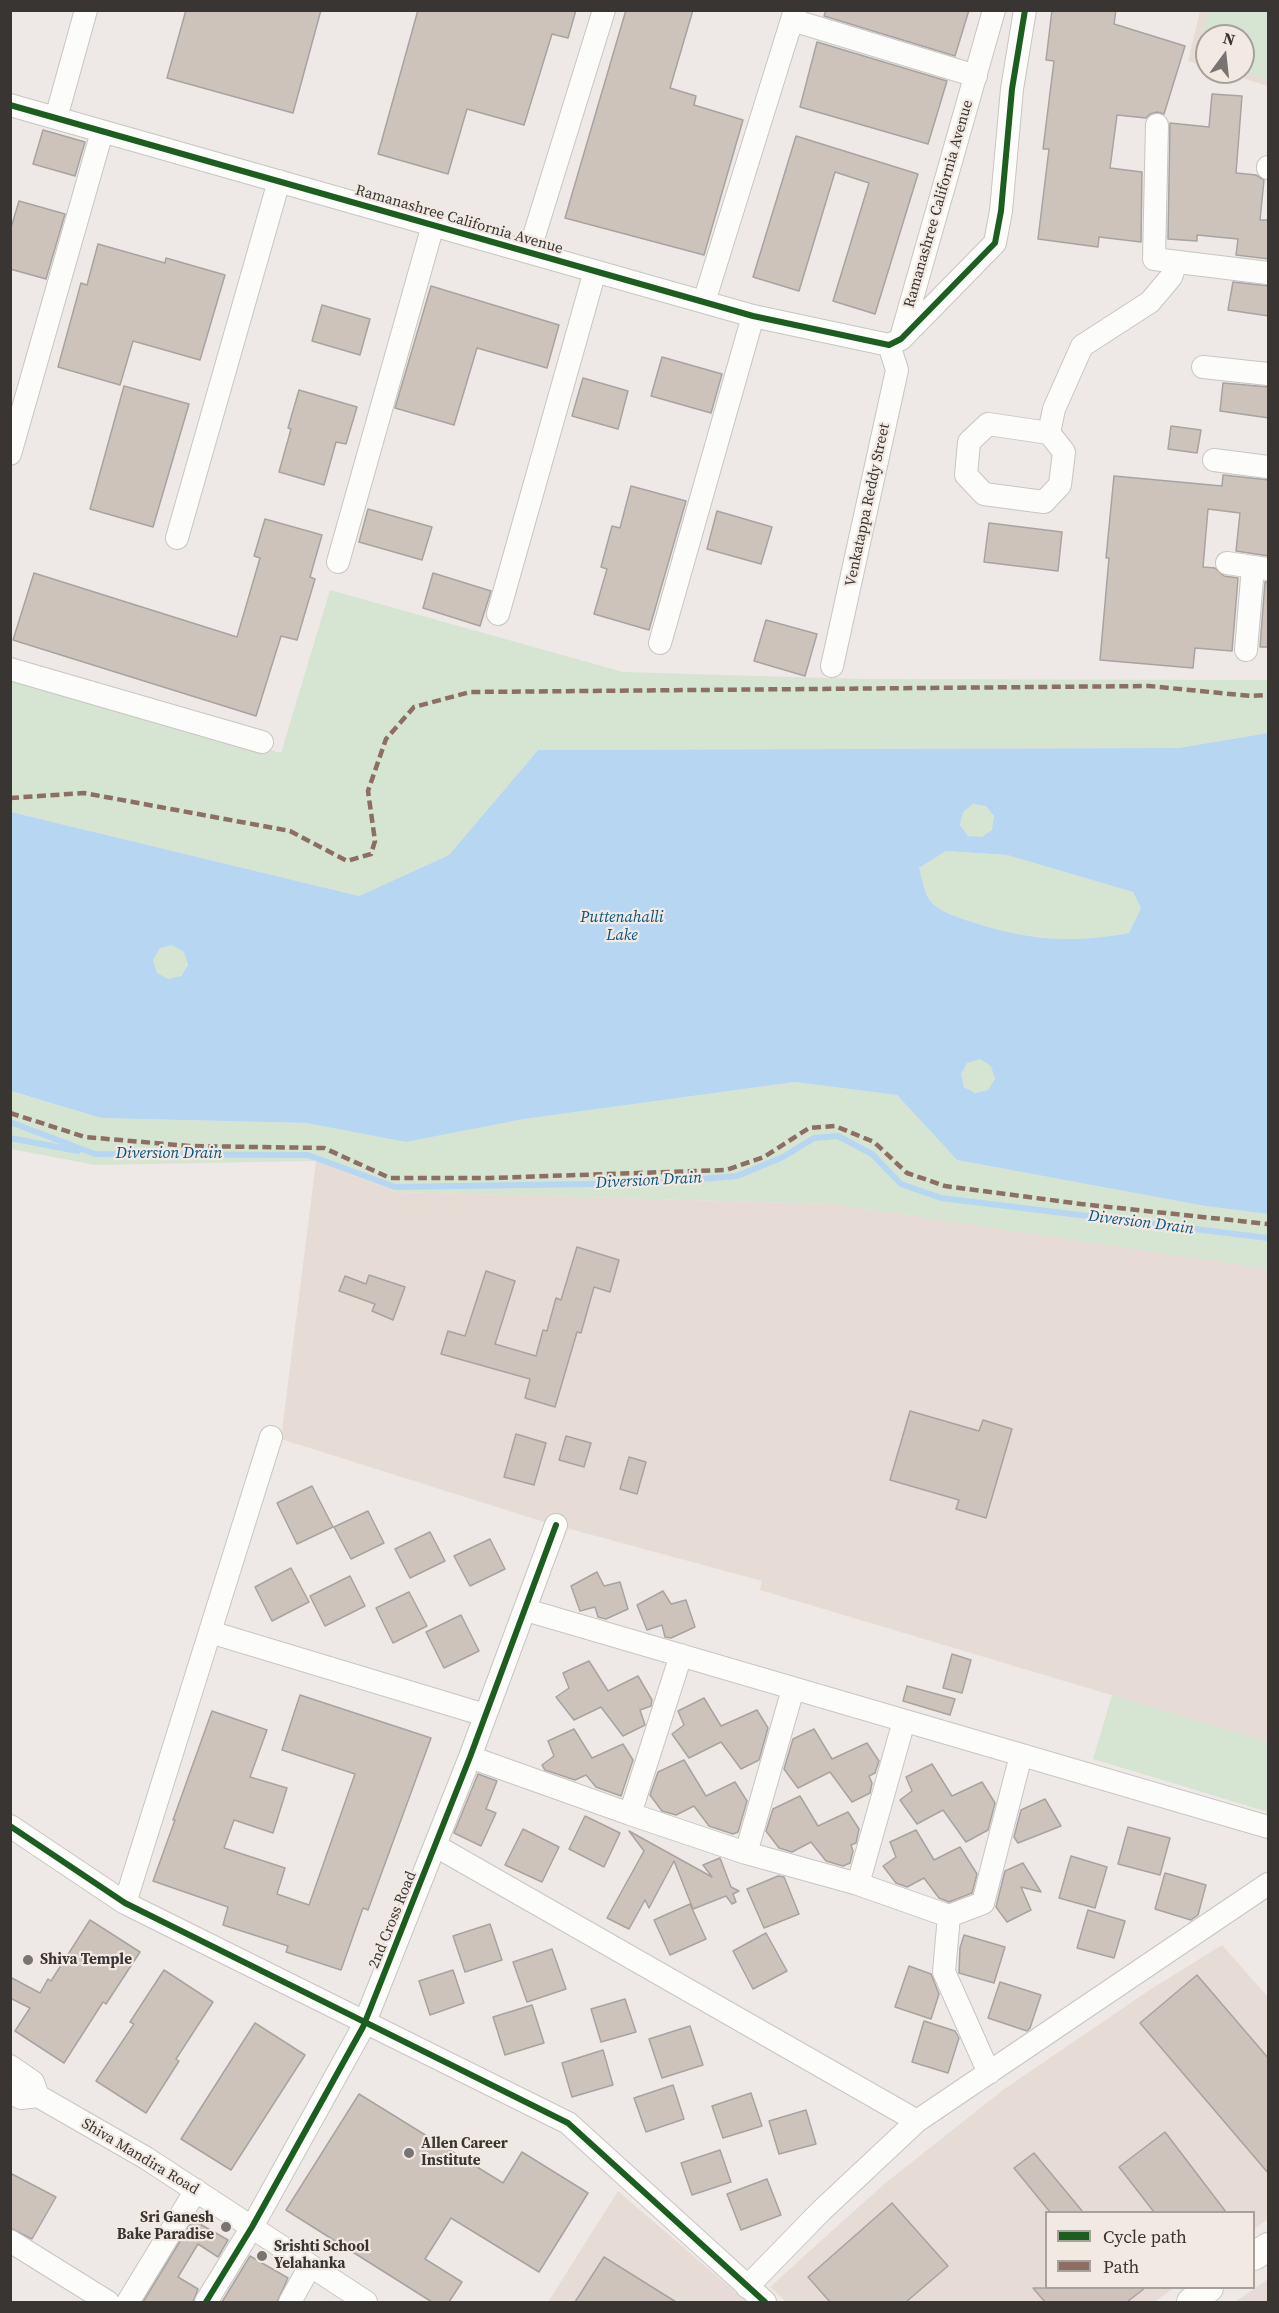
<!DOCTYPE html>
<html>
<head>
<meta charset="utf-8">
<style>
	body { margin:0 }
	#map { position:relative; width:1279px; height:2313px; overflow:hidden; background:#eee9e6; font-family:"Source Serif 4",serif }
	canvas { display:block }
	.frame { position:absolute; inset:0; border:12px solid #393533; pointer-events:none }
	.legend { position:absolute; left:1045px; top:2211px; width:210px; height:78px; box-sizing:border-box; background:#f1e9e2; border:2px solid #a7a19c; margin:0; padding:8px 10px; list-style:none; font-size:18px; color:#393533 }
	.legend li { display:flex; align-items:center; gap:12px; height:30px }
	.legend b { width:30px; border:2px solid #a7a19c }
	.north { position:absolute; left:1195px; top:24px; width:60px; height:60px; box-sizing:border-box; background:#f1e9e2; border:2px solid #a7a19c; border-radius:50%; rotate:15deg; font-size:16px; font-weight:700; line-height:24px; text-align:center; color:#393533 }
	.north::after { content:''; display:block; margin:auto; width:21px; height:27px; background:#787472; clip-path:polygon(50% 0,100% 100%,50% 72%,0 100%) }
</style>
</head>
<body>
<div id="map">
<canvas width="1279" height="2313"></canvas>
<div class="frame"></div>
<ul class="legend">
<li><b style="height:8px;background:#1b5e20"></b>Cycle path</li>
<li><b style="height:8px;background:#8d6e63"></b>Path</li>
</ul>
<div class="north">N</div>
</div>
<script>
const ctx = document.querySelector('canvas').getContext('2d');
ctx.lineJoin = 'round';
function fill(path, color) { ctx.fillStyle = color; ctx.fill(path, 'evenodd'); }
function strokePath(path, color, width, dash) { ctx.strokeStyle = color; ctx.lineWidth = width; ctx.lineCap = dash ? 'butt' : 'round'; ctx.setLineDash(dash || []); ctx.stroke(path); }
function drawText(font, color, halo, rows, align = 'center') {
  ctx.font = font + ' "Source Serif 4",serif'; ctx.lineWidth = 4.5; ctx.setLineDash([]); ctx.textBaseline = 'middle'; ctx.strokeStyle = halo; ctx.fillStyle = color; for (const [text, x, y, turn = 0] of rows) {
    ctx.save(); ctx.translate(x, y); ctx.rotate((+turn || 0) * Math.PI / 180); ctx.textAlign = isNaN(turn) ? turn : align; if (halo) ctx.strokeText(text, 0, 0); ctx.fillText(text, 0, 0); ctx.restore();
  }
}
const built = new Path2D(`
	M1200,11H1268V86L1222,72H1243V36H1207V67L1188,61Z
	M316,1161L397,1192L835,1204L1268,1269V1742L760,1590L762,1581L544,1522L281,1439Z
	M1222,1945L1268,1997V2219L1254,2229V2212H1046V2288H1174L1154,2302H786L770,2287L883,2185L1003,2090L1148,1991Z
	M618,2191L747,2302H548Z
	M1268,2279V2302H1235Z`);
const green = new Path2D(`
	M1210,11H1268V80L1242,72L1243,36H1207V61L1195,57Z
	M330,590L623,672L861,679L1268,680V733L1178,748L538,750L449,855L359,896L11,812V677L281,753Z
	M960 821a17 17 0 1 1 34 0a17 17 0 1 1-34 0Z
	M946,851L1007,855L1133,892L1141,908L1129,933C1068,944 1027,940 969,921C955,916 938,912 929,899C924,891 922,878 919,868Z
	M153 962a17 17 0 1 1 34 0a17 17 0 1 1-34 0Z
	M961 1076a17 17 0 1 1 34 0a17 17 0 1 1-34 0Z
	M795,1082L897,1095L957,1160L1205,1206L1268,1214V1269L835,1204L397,1192L316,1161L95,1165L11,1149L10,1091L101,1118L306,1123L406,1142L524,1119Z
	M1112,1695L1268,1742V1812L1093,1759Z`);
const water = new Path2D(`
	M1268,733V1214L1205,1206L957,1160L897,1095L795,1082L524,1119L406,1142L306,1123L101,1118L11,1091V812L359,896L449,855L538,750L1178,748ZM973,804L986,806L994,816L992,830L982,837L968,836L960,825L963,812ZM946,851L1007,855L1133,892L1141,908L1129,933C1068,944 1027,940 969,921C955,916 938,912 929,899C924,892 922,877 919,868ZM172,945L184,952L188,965L181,976L168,979L157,973L153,960L160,948ZM980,1059L991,1066L995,1079L988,1090L975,1093L964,1087L961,1074L967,1063Z`);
const stream = new Path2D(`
	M10,1122L95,1154L308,1155L395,1187L654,1183L737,1176L783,1157L814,1138L838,1136L872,1154L901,1184L941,1198L1268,1238
	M10,1138L78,1151`);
const building = new Path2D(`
	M186,10H321L293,113L167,78Z
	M418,10H576L568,38L552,34L524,125L467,109L448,174L378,154Z
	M626,10H693L670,88L696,96L694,105L743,120L704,255L565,218Z
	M826,10H969L955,56L824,16Z
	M1052,10H1116L1114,24L1185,46L1164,114L1157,112L1150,114L1146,118L1117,115L1110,168L1142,172L1141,242L1099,237L1098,247L1038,239L1049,149H1043L1054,61L1046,60Z
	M817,42L947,81L928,144L800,107Z
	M1212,94L1242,96L1236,173L1256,175L1264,180L1260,220H1269V259L1236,255L1238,239L1197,235V241L1168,239L1170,123L1209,127Z
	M43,130L85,142L75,176L33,164Z
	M796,136L918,174L875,314L833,301L869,183L835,172L799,291L753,277Z
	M19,201L65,214L46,279L10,269V231Z
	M98,244L165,263L166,258L225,275L200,360L133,341L120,385L58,367L81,283L87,285Z
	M1233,282L1269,286V316L1228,310Z
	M431,286L559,325L547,368L477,348L454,425L395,408Z
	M322,305L370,319L360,355L312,341Z
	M662,357L722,374L711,413L651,396Z
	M583,378L628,391L618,429L572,416Z
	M1223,383L1269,387V418L1220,411Z
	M124,386L189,404L153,527L90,509Z
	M299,390L357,407L346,444L336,442L324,485L279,472L291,429L288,428Z
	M1171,426L1201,430L1197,453L1168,449Z
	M1223,475L1269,480V556L1236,551L1240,513L1208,509L1203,567L1215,568L1224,576L1238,578L1232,651L1195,648L1193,668L1100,660L1109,558H1106L1114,476L1222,486Z
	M631,486L686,501L649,630L594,614L607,569L601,567L612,526L620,528Z
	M368,509L432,527L422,560L359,542Z
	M717,511L772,527L761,564L707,549Z
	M265,519L322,535L310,577L315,579L297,640L281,636L256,716L13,640L34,573L237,637L260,558L254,556Z
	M989,523L1062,532L1058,571L984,562Z
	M433,573L491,591L480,626L423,608Z
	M1265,582H1269V647H1260Z
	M766,620L817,634L805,676L754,661Z
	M577,1247L619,1260L610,1292L594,1287L581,1333L577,1332L555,1407L525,1398L530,1379L441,1354L448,1331L465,1336L486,1271L515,1281L495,1344L536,1356L543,1330L547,1331L556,1298L561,1300Z
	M369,1275L405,1287L393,1320L372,1311L375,1304L339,1291L345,1276L366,1284Z
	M910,1411L979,1431L983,1420L1012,1429L986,1518L956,1509L959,1500L890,1480Z
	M516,1434L546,1443L534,1485L504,1477Z
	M566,1436L591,1443L584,1467L559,1460Z
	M629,1457L646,1462L637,1494L620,1489Z
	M312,1486L333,1527L297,1544L277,1503Z
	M368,1511L384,1543L351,1559L334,1527Z
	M430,1532L445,1561L410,1578L395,1549Z
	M490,1539L505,1569L470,1586L454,1556Z
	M291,1568L309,1602L272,1621L255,1587Z
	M597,1572L604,1586L620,1582L628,1609L606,1619L598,1617L595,1607L580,1611L571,1586Z
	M350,1576L365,1606L325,1626L310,1596Z
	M663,1591L671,1604L686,1600L695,1627L671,1638L665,1637L662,1625L647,1630L637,1605Z
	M409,1592L427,1626L393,1643L376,1608Z
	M461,1615L479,1651L444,1668L426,1632Z
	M952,1654L971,1660L962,1693L943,1688Z
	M589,1661L608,1691L638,1676L652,1700L651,1706L640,1710L645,1725L623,1736L601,1707L574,1720L556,1697L569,1688L563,1673Z
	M907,1686L955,1699L950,1715L903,1701Z
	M300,1695L431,1738L368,1910L363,1908L341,1970L286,1952L288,1946L223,1925L228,1907L153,1881L175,1820H173L212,1711L267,1730L250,1777L287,1788L273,1833L234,1820L224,1848L285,1868L277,1894L309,1905L355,1774L282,1750Z
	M704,1698L721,1726L757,1710L768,1728L759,1760L741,1769L721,1742L689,1758L672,1734L684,1725L678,1711Z
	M574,1729L592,1758L623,1744L633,1760L621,1796L596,1787L586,1775L575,1780L545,1770L542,1765L554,1756L548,1741Z
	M814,1729L832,1759L867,1743L879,1761L875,1773L869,1776L872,1783L870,1793L852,1802L830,1772L798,1788L784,1769L793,1739Z
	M684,1760L706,1796L735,1782L747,1801L738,1832L733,1834L709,1826L694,1806L676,1815L662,1811L650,1795L658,1772Z
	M932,1764L952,1796L982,1782L995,1803L988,1830L966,1842L943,1810L917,1824L900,1800L912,1791L906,1777Z
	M478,1774L497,1781L486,1809L496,1813L481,1846L454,1833Z
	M800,1796L818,1826L848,1812L859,1829L856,1843L851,1845L853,1851L850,1863L843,1866L826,1861L811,1842L792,1852L779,1848L766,1831L773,1809Z
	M1045,1799L1061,1826L1018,1843L1014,1837L1021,1810Z
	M585,1816L620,1833L604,1867L569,1849Z
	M1128,1827L1170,1838L1160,1875L1118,1864Z
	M523,1829L559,1847L542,1882L505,1865Z
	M916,1830L934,1860L960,1847L977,1874L972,1893L949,1902L939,1898L924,1878L907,1887L896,1883L883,1866L896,1857L890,1842Z
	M629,1831L712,1877L703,1865L720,1858L731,1887L739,1891L733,1894L736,1902L732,1904L726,1896L693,1909L674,1861L649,1908L645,1900L629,1929L607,1918L644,1851Z
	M1071,1856L1107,1867L1095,1908L1059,1898Z
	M1023,1863L1041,1892L1021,1887L1031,1910L1007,1922L996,1907L1005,1871Z
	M1165,1873L1206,1885L1198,1915L1191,1920L1155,1909Z
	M778,1876L784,1877L799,1914L764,1928L747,1889Z
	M690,1904L706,1939L670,1955L654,1920Z
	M1088,1910L1125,1921L1114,1958L1077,1948Z
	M90,1920L140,1952L106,2004L103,2002L64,2063L15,2031L30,2008L10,1998V1977L40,1993L48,1979L51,1981Z
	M490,1924L502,1960L465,1972L453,1936Z
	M766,1933L787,1971L753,1989L733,1951Z
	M964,1935L1005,1947L994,1983L959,1973L960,1948Z
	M552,1949L566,1989L527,2002L513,1962Z
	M909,1966L931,1974L939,1994L931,2019L895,2007Z
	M164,1970L213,2002L176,2059L179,2061L146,2113L96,2081L134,2024L130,2022Z
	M453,1970L464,2003L430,2015L419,1981Z
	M1197,1975L1269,2059V2174L1140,2023Z
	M1000,1982L1041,1995L1030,2028L1027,2031L988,2018Z
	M625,1999L636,2032L601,2042L591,2009Z
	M532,2005L544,2043L505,2055L493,2017Z
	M924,2021L955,2031L959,2038L948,2073L912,2062Z
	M255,2023L305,2055L231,2170L181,2139Z
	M690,2026L703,2065L662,2078L649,2039Z
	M603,2050L613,2085L572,2097L562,2063Z
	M673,2085L684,2119L646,2132L634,2098Z
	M751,2093L762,2126L723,2138L712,2106Z
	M359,2094L503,2183L522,2152L588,2193L539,2272L451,2218L425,2259L462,2282L449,2302H432L286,2210Z
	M806,2110L816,2144L779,2154L769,2121Z
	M1165,2132L1226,2212H1154L1119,2167Z
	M720,2150L731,2182L692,2195L681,2163Z
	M1034,2153L1083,2212H1050L1014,2168Z
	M10,2173L56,2197L32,2239L10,2228Z
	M767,2179L781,2215L741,2230L727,2194Z
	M892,2203L948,2266L906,2302H830L808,2277Z
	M193,2220L228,2240L218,2257L198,2244L178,2277L198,2289L193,2302H143Z
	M250,2256L288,2278L277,2302H222Z
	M604,2257L676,2302H575Z
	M1033,2288H1145L1127,2302H1045Z`);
const minor = new Path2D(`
	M792,20L976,76
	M10,105L753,316L889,345L901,339L995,243L1001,211L1012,89L1025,10
	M56,118L86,10
	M1157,125L1154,259L1268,273
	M1268,167V168
	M529,252L604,10
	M704,302L795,10
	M902,334L994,10
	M1203,367L1268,374
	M1049,433L1064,452L1060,485L1044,502L984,494L966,475L969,442L988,424L1049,433L1054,409L1082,346L1150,302L1171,277L1176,262
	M10,454L102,132
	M1214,460L1268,467
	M177,538L279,181
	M338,562L433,225
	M1227,563L1267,569
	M498,614L595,271
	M660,643L753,316
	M1246,650L1253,567
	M832,666L897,370L889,345
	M10,669L262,742
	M526,1610L1268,1827
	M210,1632L485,1715
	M681,1655L630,1814L746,1853L858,1884
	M904,1721L858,1884L949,1916L944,1972L989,2073
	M470,1757L630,1814
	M10,1826L125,1903L568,2123L765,2302
	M436,1846L917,2121
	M746,1853L793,1689
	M125,1903L271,1437
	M949,1916L983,1903L1021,1755
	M10,2066L33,2082L38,2096L146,2158L366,2302
	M10,2092L21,2098L38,2096
	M10,2241L108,2302
	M747,2287L821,2211L917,2121L1268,1884
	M128,2302L196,2190
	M206,2302L252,2227L363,2027L470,1757L556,1525
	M290,2302L310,2266`);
const major = new Path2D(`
	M1254,2256L1268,2247
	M1191,2302L1209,2288`);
const quiet = new Path2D(`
	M10,798L84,793L290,831L347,861L371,854L375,841L368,791L386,739L414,707L470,692L1149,686L1251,696L1268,695
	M10,1113L85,1137L189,1146L324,1148L390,1178H490L726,1170L764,1157L809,1128L835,1126L874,1142L907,1173L945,1186L1081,1204L1268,1224`);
const cycleway = new Path2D(`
	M10,105L753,316L889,345L901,339L995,243L1001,211L1012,89L1025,10
	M10,1826L125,1903L568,2123L765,2302
	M206,2302L252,2227L363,2027L470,1757L556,1525`);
const markers = [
	[28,1960,6,"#787472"],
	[409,2153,6,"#787472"],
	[226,2227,6,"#787472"],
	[262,2256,6,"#787472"]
];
const streetNames = [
	["Ramanashree California Avenue",939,204,-74],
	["Ramanashree California Avenue",459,220,16],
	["Venkatappa Reddy Street",868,505,-78],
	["2nd Cross Road",393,1920,-68],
	["Shiva Mandira Road",140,2157,31]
];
const poiNames = [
	["Shiva Temple",40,1960],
	["Allen Career",421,2144],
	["Institute",421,2161],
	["Sri Ganesh",214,2218,"right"],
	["Bake Paradise",214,2235,"right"],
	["Srishti School",274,2247],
	["Yelahanka",274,2264]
];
const waterNames = [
	["Puttenahalli",622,918],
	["Lake",622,936],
	["Diversion Drain",169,1154],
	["Diversion Drain",649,1181,-3],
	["Diversion Drain",1141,1223,7]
];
fill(built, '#e6dcd5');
fill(green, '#d5e5d1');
fill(water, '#b7d6f1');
strokePath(stream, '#b7d6f1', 6);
fill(building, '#cec3bb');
strokePath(building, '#a6a3a1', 1.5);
strokePath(minor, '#c8c5c2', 24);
strokePath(major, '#c8c5c2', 30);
strokePath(minor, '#fcfcfb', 22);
strokePath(major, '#fcfcfb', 28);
strokePath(quiet, '#8d6e63', 4.5, [9, 4.5]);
strokePath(cycleway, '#1b5e20', 6);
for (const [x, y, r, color] of markers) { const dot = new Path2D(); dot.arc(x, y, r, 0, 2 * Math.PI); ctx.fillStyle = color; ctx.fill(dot); strokePath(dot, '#f1e9e2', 2); }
drawText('15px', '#393533', '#f1e9e2', streetNames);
drawText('bold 15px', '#393533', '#f1e9e2', poiNames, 'left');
drawText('italic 16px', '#045484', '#f1e9e2', waterNames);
</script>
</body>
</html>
